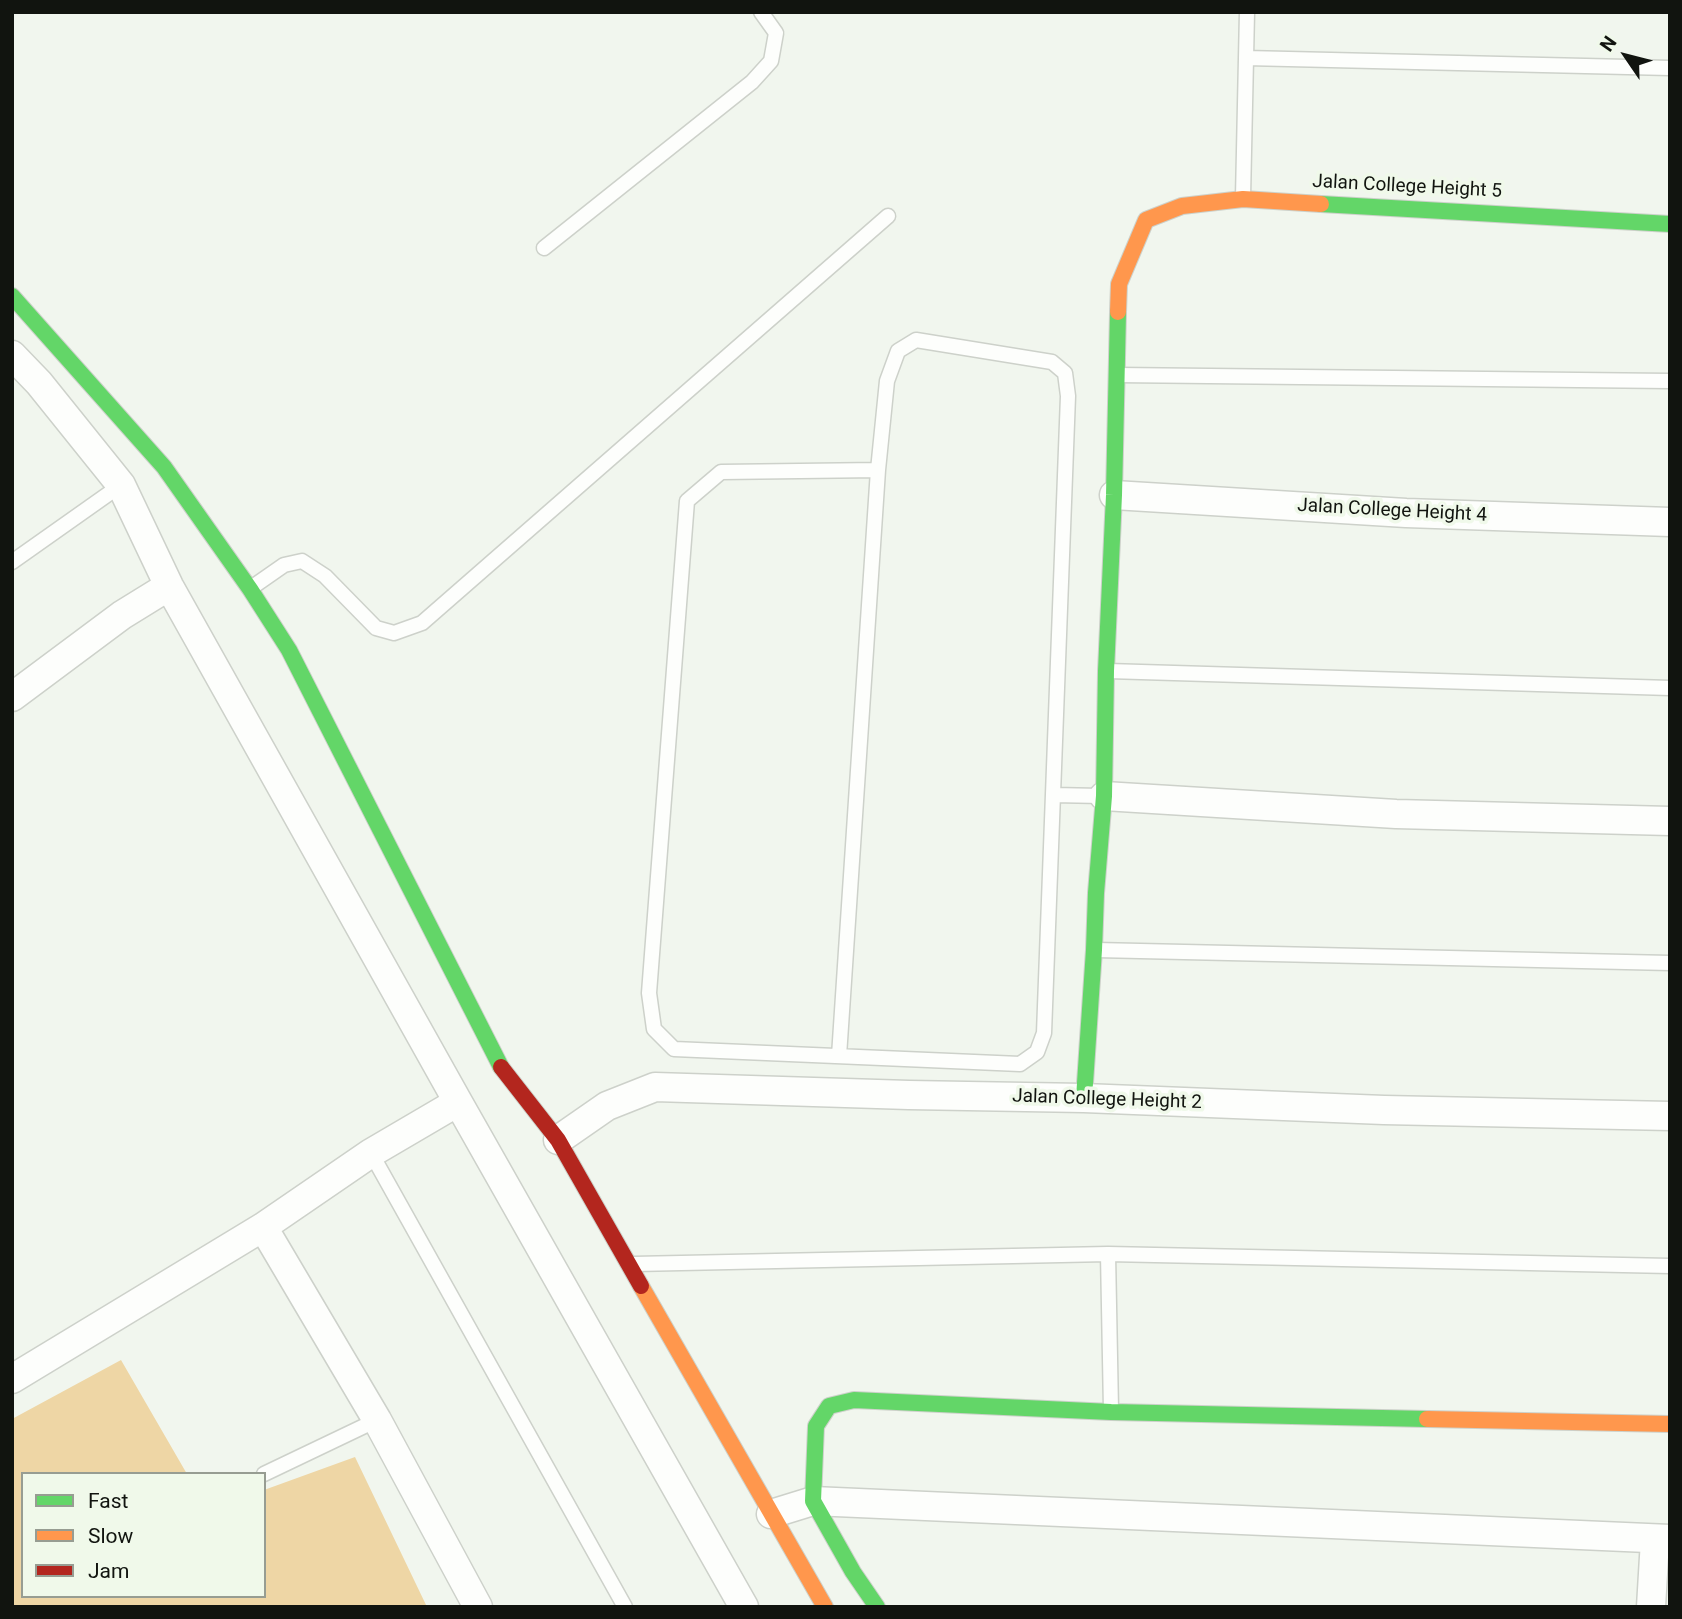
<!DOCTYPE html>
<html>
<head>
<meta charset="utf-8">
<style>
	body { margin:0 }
	#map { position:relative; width:1682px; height:1619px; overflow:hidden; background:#f1f6ee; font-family:Roboto,sans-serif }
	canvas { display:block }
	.frame { position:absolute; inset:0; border:14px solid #11140f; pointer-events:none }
	.legend { position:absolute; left:21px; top:1472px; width:245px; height:126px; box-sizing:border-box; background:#f0f9ea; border:2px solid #979d92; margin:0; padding:9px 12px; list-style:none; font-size:21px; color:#11140f }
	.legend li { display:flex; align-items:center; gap:14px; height:35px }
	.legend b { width:35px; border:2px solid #979d92 }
	.north { position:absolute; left:1591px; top:21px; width:70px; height:70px; -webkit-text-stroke:5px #f0f9ea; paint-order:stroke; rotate:305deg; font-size:19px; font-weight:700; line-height:28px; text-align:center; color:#11140f }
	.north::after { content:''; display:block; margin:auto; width:24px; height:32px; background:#11140f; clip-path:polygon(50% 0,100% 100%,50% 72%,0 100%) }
</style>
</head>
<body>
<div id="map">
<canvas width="1682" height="1619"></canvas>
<div class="frame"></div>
<ul class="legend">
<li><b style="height:9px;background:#63d668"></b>Fast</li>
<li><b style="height:9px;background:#ff974d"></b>Slow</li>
<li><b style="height:9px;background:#b3261e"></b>Jam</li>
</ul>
<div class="north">N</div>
</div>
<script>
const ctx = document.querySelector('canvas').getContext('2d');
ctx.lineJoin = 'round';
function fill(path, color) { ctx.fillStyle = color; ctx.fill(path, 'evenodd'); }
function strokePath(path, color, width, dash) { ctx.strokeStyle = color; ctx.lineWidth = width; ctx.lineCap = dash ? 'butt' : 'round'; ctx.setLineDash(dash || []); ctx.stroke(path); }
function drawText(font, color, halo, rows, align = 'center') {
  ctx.font = font + ' Roboto,sans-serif'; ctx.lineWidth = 7; ctx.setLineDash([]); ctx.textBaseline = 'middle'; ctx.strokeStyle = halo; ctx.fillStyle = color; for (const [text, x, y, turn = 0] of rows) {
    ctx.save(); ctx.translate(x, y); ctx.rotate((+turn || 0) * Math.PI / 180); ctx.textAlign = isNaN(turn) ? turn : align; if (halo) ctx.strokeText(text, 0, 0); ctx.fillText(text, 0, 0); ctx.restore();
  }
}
const green = new Path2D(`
	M121,1360L187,1474H23V1596H264V1490L355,1457L427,1607H12V1419Z`);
const lane = new Path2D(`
	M1246,58L1670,68
	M1243,197L1247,12
	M544,248L752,82L771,61L776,33L761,12
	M1117,375L1670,381
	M12,562L121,485
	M251,588L284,565L302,561L325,576L376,628L394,633L422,623L888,216
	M1108,671L1670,688
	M1054,795L1101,796
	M1096,950L1670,963
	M839,1056L878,470L887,381L898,351L916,340L1052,362L1065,373L1068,396L1044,1033L1037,1052L1020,1064L674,1049L654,1029L649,993L687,501L721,472L878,470
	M371,1153L625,1607
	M1108,1254L1111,1410
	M634,1264L1108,1254L1670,1266
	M264,1474L377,1420`);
const street = new Path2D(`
	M12,355L39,383L121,485L169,586L458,1102L744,1607
	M1114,495L1406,513L1670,522
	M12,697L122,615L169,586
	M1104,796L1396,814L1670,821
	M558,1140L607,1106L655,1087L909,1095L1084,1098L1384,1110L1670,1116
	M263,1227L377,1420L478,1607
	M12,1379L263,1227L371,1153L458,1102
	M771,1514L813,1501L1670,1539
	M1651,1607L1655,1540`);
const fast = new Path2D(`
	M1321,204L1670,224
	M12,296L164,467L250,589L289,650L501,1067
	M1084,1098L1094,950L1096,893L1104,796L1106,671L1114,495L1118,312
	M877,1607L853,1572L813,1501L816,1426L829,1406L854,1400L1111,1412L1427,1419`);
const slow = new Path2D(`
	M1118,312L1119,284L1146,220L1182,206L1243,199L1321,204
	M641,1286L825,1607
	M1427,1419L1670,1424`);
const jam = new Path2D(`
	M501,1067L558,1140L641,1286`);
const streetNames = [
	["Jalan College Height 5",1407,187,3],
	["Jalan College Height 4",1392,511,3],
	["Jalan College Height 2",1107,1100,2]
];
fill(green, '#eed6a5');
strokePath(lane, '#cdd1ca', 17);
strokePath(street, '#cdd1ca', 31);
strokePath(fast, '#cdd1ca', 18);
strokePath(slow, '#cdd1ca', 18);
strokePath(jam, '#cdd1ca', 18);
strokePath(lane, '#fdfefc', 14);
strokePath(street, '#fdfefc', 28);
strokePath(fast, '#63d668', 16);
strokePath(slow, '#ff974d', 16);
strokePath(jam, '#b3261e', 16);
drawText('19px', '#11140f', '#f0f9ea', streetNames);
</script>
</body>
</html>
